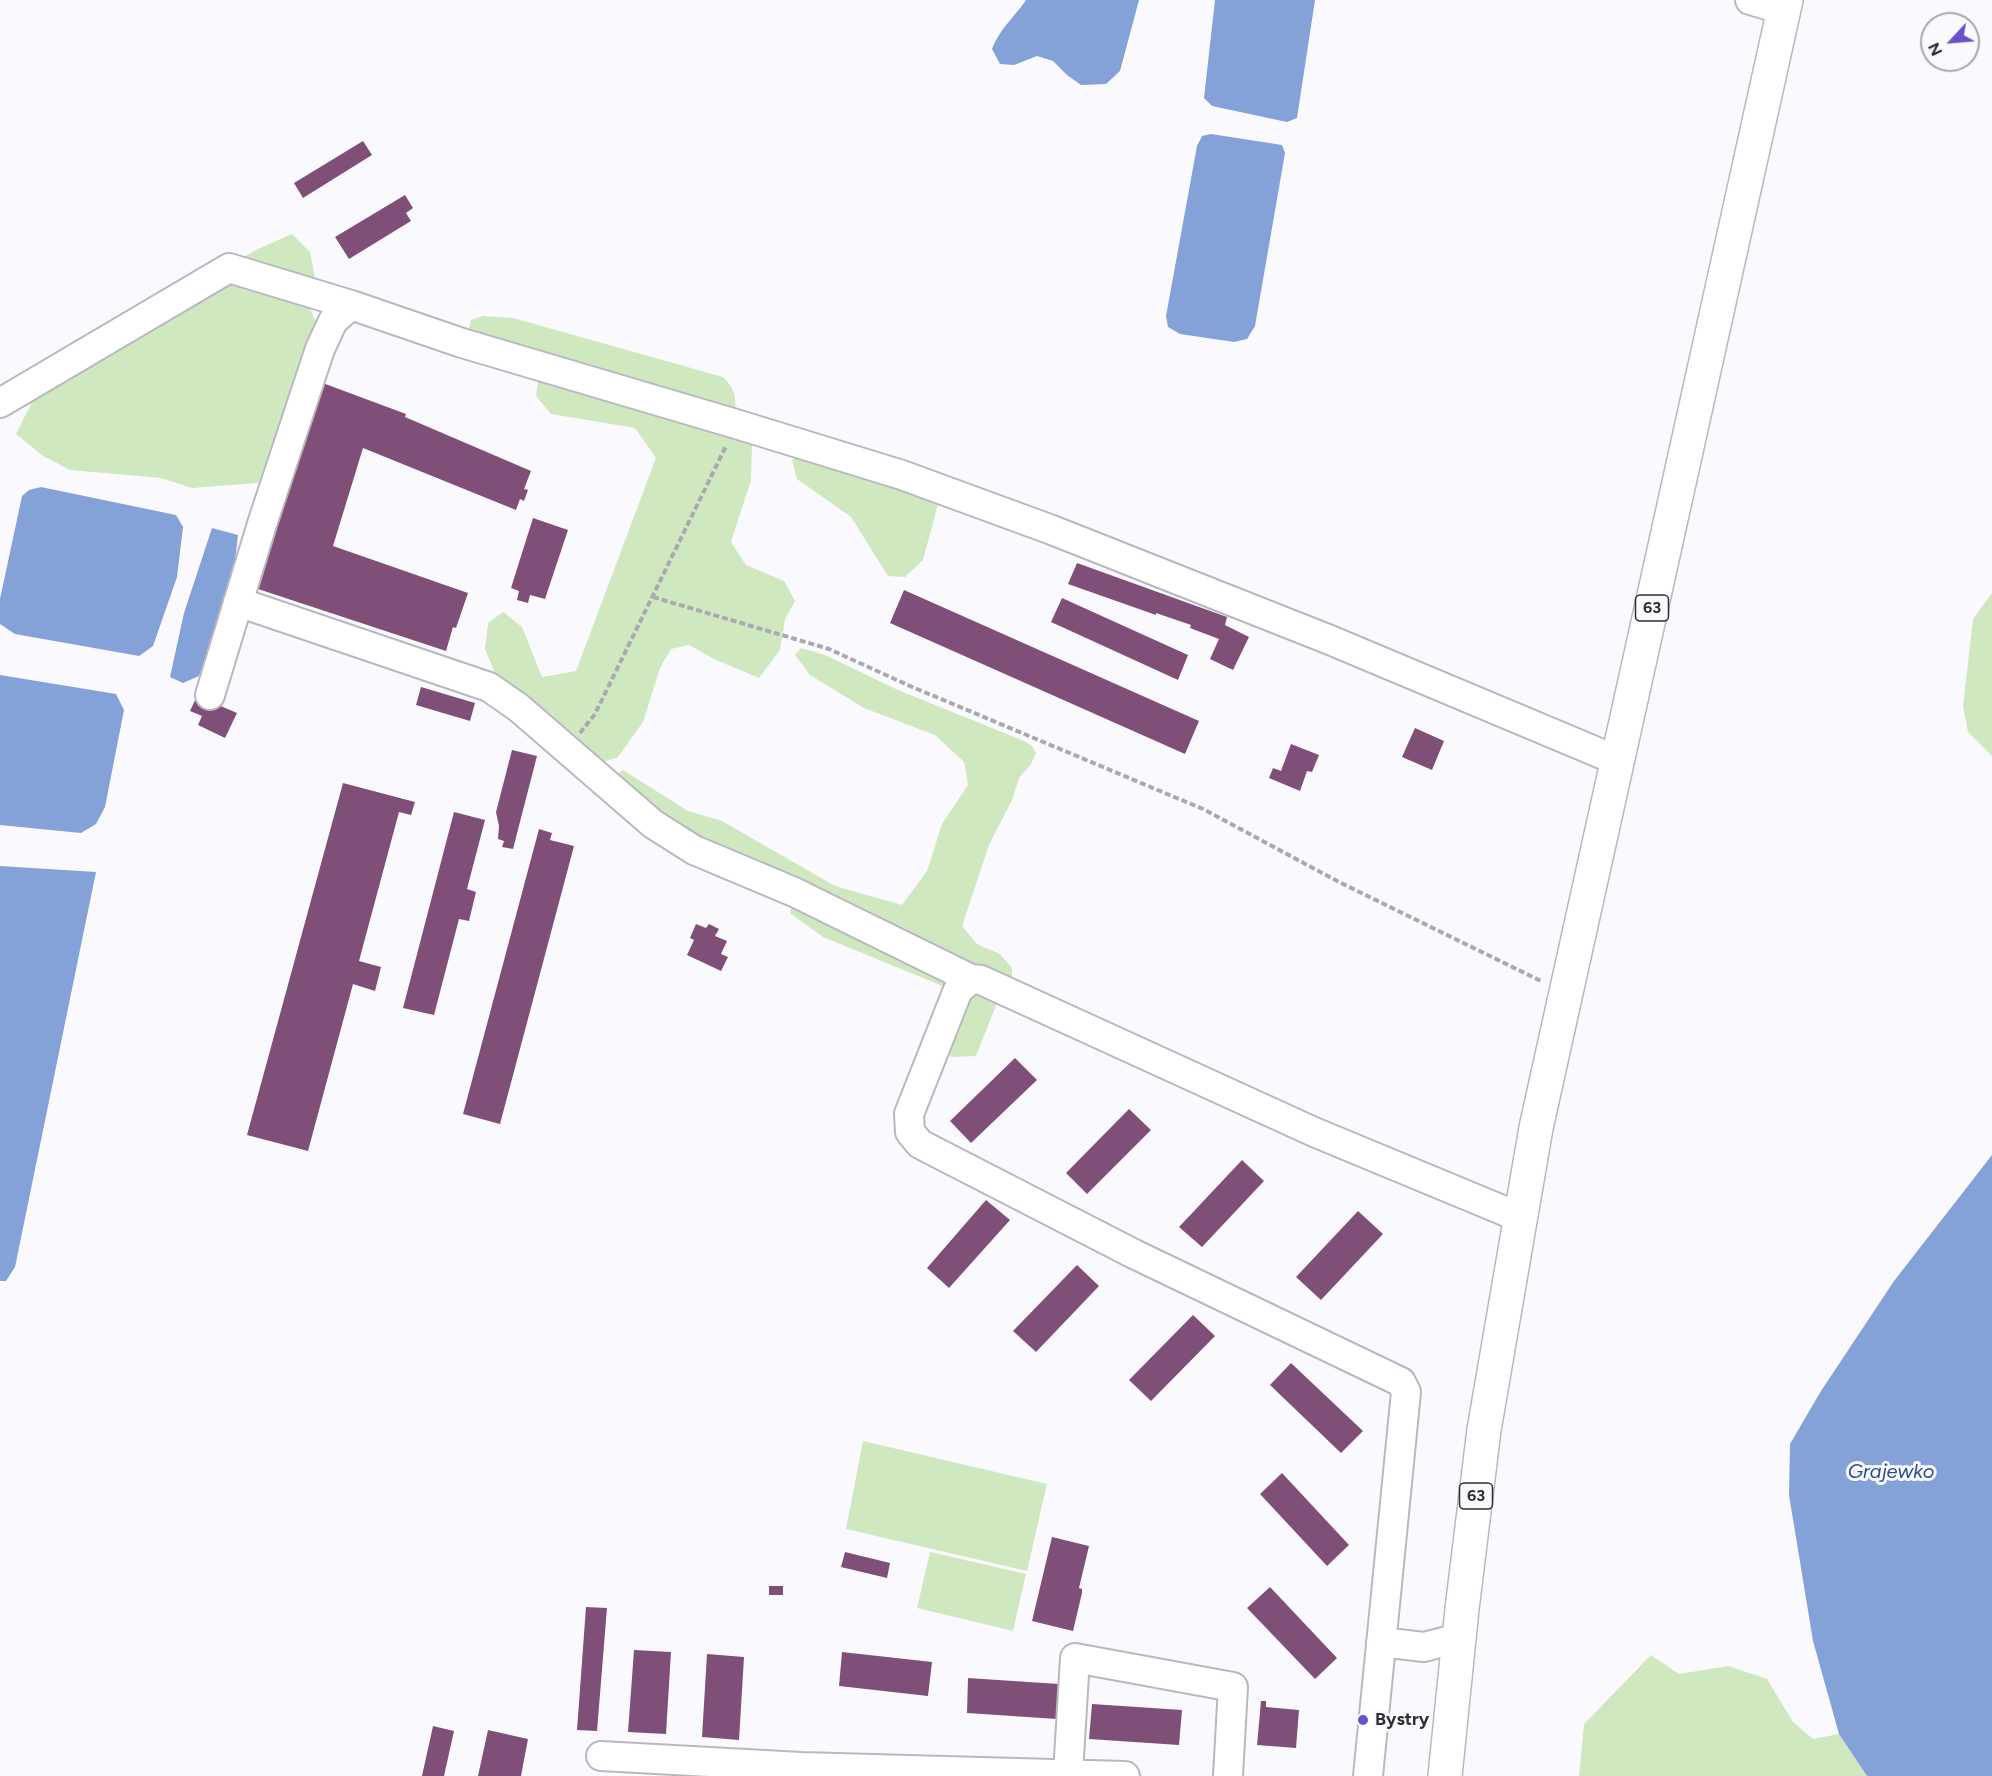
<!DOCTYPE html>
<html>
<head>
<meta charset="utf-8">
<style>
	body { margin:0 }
	#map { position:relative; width:1992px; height:1776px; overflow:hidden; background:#fafafe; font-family:Figtree,sans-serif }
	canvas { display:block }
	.north { position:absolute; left:1920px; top:12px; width:60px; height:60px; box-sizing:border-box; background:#fafafe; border:2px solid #a8a8ac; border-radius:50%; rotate:244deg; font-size:16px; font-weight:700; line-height:24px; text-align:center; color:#2e2e31 }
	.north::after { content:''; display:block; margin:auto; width:21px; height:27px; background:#6a50c9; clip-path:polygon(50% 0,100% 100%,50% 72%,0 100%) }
</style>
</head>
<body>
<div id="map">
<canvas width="1992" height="1776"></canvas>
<div class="north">N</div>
</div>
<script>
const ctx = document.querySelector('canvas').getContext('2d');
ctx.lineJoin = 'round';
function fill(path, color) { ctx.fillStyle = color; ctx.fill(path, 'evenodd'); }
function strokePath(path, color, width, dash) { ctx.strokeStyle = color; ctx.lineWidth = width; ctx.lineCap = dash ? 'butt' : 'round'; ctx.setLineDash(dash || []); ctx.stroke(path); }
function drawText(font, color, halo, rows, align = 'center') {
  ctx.font = font + ' Figtree,sans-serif'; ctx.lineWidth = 6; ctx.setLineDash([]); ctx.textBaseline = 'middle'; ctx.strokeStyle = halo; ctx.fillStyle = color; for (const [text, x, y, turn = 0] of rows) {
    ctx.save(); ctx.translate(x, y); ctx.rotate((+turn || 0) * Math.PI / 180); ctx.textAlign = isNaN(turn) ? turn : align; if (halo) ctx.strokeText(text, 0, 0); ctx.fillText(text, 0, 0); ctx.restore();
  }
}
const green = new Path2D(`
	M292,234L310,252L315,278L310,309L319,328L271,468L258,483L192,488L161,478L70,470L43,456L16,434L39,388L239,260L258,249Z
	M483,316L513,318L723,377C741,394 736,411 730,433L752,444L751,480L731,542L746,565L784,581L795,601L785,619L780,650L759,678L716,660L689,645L671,649L660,668L643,722L618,757L597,764L498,680L485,649L488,623L503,612L522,627L542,677L576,671L656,458L635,428L551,414L536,396L542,355L468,331L471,320Z
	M805,452L939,500L923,560L905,577L888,576L851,517L797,479L792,460Z
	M1992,593V756L1968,732L1963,706L1973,619Z
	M801,648L825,655L898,690L1024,741L1032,746L1036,753L1031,764L1019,778L1012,800L989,845L962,926L977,944L1000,954L1012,968V989L997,1003L976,1056L951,1057L943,1042L945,987L823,937L790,913L798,886L708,846L612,778L623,770L688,811L722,821L835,886L902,905L927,871L942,824L968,785L964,762L935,735L864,708L810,675L795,655Z
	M863,1441L1047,1484L1027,1571L846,1529Z
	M930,1552L1026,1574L1013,1631L917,1608Z
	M1651,1655L1679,1674L1728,1666L1767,1679L1793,1722L1813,1739L1839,1734L1867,1776H1579L1584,1724Z`);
const water = new Path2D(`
	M1026,0H1139L1120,71L1106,84L1081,85L1067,75L1053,61L1037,56L1014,65L1000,64L992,49C1001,27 1013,19 1026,0Z
	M1215,0H1315L1297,118L1287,122L1212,106L1204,98Z
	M1211,134L1282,145L1285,153L1255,326L1247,339L1234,342L1180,334L1168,327L1166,316L1197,146L1202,136Z
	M41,487L176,515L183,527L177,577L153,646L139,656L15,634L0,624V599L22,496L29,490Z
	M212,528L238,535L232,588L199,676L183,683L170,677L184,613Z
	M0,675L116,694L124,710L105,807L96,824L81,833L0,825Z
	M0,866L96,872L15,1267L6,1281H0Z
	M1992,1155V1776H1867L1839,1734L1813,1641L1789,1495L1790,1444L1821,1391L1894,1281Z`);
const building = new Path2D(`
	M363,141L372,155L303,198L294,183Z
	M405,195L413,208L406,213L411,221L349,259L335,237Z
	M320,382L406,414L405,417L531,471L524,489L528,490L524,501L520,499L516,510L363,448L333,546L468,593L456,628L453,627L446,651L252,587Z
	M533,518L568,530L545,599L530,595L528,603L517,600L519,591L511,588Z
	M1077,563L1227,617L1225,625L1249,637L1233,670L1210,659L1219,639L1190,628L1191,625L1156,613V615L1068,584Z
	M904,590L1199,721L1185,754L890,623Z
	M1062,598L1188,655L1178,680L1051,622Z
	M421,687L475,703L470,721L416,705Z
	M197,696L237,713L225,738L198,725L202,716L190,711Z
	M1415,728L1444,741L1432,770L1402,757Z
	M1291,744L1319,755L1312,772L1307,771L1300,791L1269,778L1273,768L1281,771Z
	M512,750L537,756L513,849L502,847L504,841L498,839L499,826L496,812Z
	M343,783L415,802L411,815L399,812L359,961L381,967L375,991L353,984L308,1151L247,1135Z
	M454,812L485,820L467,889L476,892L469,921L459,919L434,1015L403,1008Z
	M539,829L552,833L550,840L574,846L500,1124L463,1114Z
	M696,924L706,928L709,924L719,929L715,936L727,941L721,954L728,957L721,971L687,955L694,940L690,938Z
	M1015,1058L1037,1080L971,1143L950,1121Z
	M1129,1109L1151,1130L1087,1194L1066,1173Z
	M1242,1160L1264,1181L1202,1247L1179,1227Z
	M986,1200L1010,1220L949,1288L927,1268Z
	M1358,1211L1383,1234L1321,1300L1296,1277Z
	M1077,1265L1099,1286L1036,1352L1013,1331Z
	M1193,1315L1215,1336L1151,1401L1129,1380Z
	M1291,1363L1363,1431L1341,1453L1270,1385Z
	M1282,1473L1349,1545L1327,1566L1260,1494Z
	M1052,1537L1089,1546L1079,1588L1082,1589V1593L1073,1631L1032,1621Z
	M845,1552L890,1563L887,1578L841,1567Z
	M769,1586H783V1595H769Z
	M1270,1587L1337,1658L1315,1679L1247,1608Z
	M586,1607L607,1608L597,1731L577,1730Z
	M634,1650L671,1652L666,1734L628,1732Z
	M842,1652L932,1662L928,1696L839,1686Z
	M707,1654L744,1657L739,1740L702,1737Z
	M968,1678L1059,1684L1057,1719L967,1713Z
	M1261,1701H1266V1707L1299,1710L1296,1748L1257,1745Z
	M1092,1704L1182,1710L1179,1745L1089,1739Z
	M433,1726L454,1731L444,1776H422Z
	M488,1730L528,1739L521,1776H478Z`);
const path = new Path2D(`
	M653,597L829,649L910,686L1203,809L1339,882L1543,982
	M580,733L595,714L726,446`);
const minor = new Path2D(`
	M1750,0L1784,10
	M0,403L229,268L351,305L462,343L736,424L902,475L1052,530L1330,640L1616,760
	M238,602L489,687L519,708L653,824L694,850L794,892L971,979
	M210,695L262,524L320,349L333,321L351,305
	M1381,1642L1424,1647L1459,1638
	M601,1756L801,1767L1125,1776
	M1068,1774L1075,1658L1233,1687L1228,1776
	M1368,1776L1406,1392L1401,1382L1134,1254L920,1144L910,1132L909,1114L958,990L971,979L981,980L1314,1132L1519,1217`);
const major = new Path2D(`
	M1445,1776L1462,1609L1484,1430L1536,1128L1786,0`);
const markers = [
	[1363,1720,6,"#6a50c9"]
];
const shields = [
	[1652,608,33],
	[1476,1496,33]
];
const shieldNames = [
	["63",1652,608],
	["63",1476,1496]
];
const poiNames = [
	["Bystry",1375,1720]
];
const waterNames = [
	["Grajewko",1891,1472]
];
fill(green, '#cfe8c0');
fill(water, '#84a2d8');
fill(building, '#804f78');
strokePath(minor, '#b9b8c1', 32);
strokePath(major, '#b9b8c1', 36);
strokePath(path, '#aaaaad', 4, [6, 3]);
strokePath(minor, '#fff', 28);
strokePath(major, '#fff', 33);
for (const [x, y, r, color] of markers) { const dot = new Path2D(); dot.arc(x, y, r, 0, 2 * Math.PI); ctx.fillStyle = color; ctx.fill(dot); strokePath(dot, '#fafafe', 2); }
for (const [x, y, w] of shields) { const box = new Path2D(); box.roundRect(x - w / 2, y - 13, w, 26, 4.5); ctx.fillStyle = '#fafafe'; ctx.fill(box); strokePath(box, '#2e2e31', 1.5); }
drawText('bold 16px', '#2e2e31', null, shieldNames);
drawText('bold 18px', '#2e2e31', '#fafafe', poiNames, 'left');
drawText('italic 20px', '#2a4c8e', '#fafafe', waterNames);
</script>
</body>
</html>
